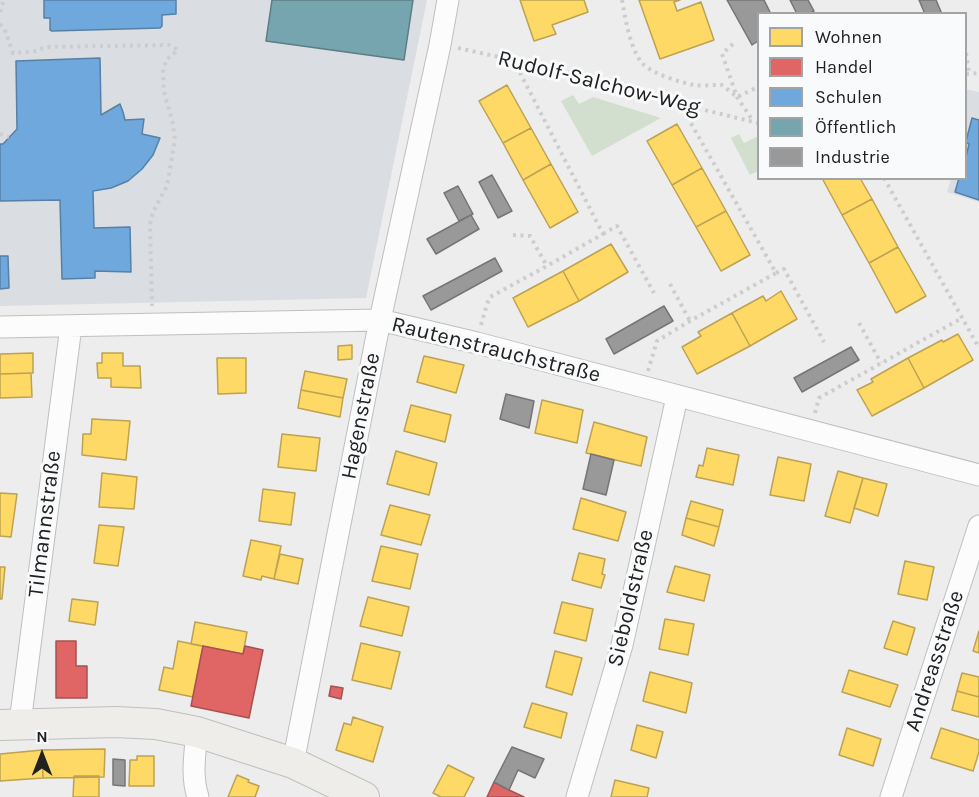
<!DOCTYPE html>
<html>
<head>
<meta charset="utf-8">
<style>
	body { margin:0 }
	#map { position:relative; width:979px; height:797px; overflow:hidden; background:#ededed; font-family:Karla,sans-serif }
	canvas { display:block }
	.legend { position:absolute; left:757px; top:12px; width:210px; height:168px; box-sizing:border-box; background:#f9fafb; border:2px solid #a2a3a4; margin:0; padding:8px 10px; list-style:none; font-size:18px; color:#202121 }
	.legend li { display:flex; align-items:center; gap:12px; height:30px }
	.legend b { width:30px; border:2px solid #a2a3a4 }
	.north { position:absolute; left:12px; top:725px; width:60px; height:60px; -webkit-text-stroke:4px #f9fafb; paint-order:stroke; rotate:0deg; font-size:16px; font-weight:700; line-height:24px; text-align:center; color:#202121 }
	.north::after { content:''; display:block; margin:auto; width:21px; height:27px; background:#202121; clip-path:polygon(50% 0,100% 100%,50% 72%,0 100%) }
</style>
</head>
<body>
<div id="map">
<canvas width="979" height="797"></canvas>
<ul class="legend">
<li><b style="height:16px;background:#ffd966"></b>Wohnen</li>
<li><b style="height:16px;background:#e06666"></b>Handel</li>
<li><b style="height:16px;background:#6fa8dc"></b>Schulen</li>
<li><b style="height:16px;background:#76a5af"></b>Öffentlich</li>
<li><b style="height:16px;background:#999"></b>Industrie</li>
</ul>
<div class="north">N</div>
</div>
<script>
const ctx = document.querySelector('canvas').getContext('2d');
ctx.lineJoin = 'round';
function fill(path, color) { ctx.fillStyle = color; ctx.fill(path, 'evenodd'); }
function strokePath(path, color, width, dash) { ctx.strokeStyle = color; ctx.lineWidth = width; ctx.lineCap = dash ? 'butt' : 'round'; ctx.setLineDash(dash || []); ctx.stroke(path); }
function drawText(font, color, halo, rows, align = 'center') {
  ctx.font = font + ' Karla,sans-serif'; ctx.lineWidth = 6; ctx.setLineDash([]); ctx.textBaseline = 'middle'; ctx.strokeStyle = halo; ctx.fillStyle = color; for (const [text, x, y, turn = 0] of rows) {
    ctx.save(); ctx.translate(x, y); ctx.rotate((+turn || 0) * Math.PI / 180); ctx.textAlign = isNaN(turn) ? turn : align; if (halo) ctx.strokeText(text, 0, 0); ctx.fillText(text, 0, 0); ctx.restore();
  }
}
const built = new Path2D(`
	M0,0H427L366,298L0,306Z
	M966,89L979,92V202L947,192L951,179L966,178Z`);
const green = new Path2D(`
	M573,95L579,104L593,97L661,118L592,156L561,101Z
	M739,134L744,143L758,136V171L750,175L731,138Z`);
const homes = new Path2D(`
	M520,0H584L588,12L552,25L556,34L534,41Z
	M639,0H680L674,2L677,11L701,2L714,40L660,59Z
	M507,85L531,128L503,143L479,101Z
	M677,124L702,168L672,185L647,141Z
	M531,128L551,164L523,180L503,143Z
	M551,164L578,212L550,228L523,180Z
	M702,168L726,211L696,227L672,185Z
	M822,178H860L872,199L842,215Z
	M872,199L898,247L869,263L842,215Z
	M726,211L750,255L721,271L696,227Z
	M611,244L628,272L579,301L563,271Z
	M898,247L926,296L896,313L869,263Z
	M563,271L579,301L528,327L513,298Z
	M781,291L797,319L750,346L732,313L763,296L766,301Z
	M732,313L750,346L697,374L682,347L701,336L698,332Z
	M958,334L973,360L924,388L908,358L942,340L943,342Z
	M352,345V359L338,360V346Z
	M33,353V373L0,374V354Z
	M102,353H123V366H140L141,388L111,387V378H98L97,363H102Z
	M424,356L464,365L456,393L417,382Z
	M217,358H246V393L218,394Z
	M908,358L924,388L872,416L857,390L873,382L871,379Z
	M305,371L347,379L343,398L301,390Z
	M31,373L32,397L0,398V374Z
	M301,390L343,398L340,417L298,408Z
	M542,400L583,410L577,443L535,433Z
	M411,405L451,415L445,442L404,431Z
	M92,419L130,421L126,460L82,455L83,434H91Z
	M594,422L647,437L641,466L586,453Z
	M282,434L320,438L316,471L278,467Z
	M707,448L739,455L733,485L696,477L699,465L703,466Z
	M396,451L437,463L429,495L387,484Z
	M778,457L811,464L804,501L770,495Z
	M838,471L863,478L850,523L825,516Z
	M102,473L137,477L134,509L99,507Z
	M863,478L887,484L878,516L854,508Z
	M263,489L295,493L291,525L259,521Z
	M0,493L17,494L11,537L0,536Z
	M581,498L626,512L618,541L573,529Z
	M691,501L723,510L719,527L686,518Z
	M390,505L430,515L421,545L381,535Z
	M686,518L719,527L714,546L682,535Z
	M99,525L124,527L118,566L94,563Z
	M251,540L281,546L274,579L262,576L261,580L243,576Z
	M381,546L418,554L410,589L372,581Z
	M579,553L605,559L602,574L605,575L601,588L572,580Z
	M280,554L303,559L298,584L274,579Z
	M905,561L934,567L927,600L898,594Z
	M675,566L710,575L704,601L667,592Z
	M0,567H5L2,599H0Z
	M368,597L409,607L402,636L360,626Z
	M72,599L98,602L95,625L69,621Z
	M562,602L593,609L586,641L554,633Z
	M665,619L694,624L688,655L659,649Z
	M893,621L915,628L907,655L884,648Z
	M195,622L247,632L243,654L191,644Z
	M979,631V653L973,651Z
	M178,641L203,646L193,697L159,690L164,667L173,669Z
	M361,643L400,652L391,689L352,680Z
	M555,651L582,658L572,695L546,687Z
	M849,670L898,685L890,707L842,692Z
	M650,672L692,683L686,713L643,701Z
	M962,673L979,677V697L957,691Z
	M957,691L979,697V717L952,710Z
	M532,703L567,713L561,738L524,727Z
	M353,717L383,727L373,762L336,750L344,723L351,725Z
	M637,725L663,732L656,758L631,750Z
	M847,728L881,739L873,766L839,755Z
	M941,728L979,740V752L973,771L931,758Z
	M105,749L104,777L43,778L42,750Z
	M42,750L43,778L0,781V754Z
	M137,756H154V786H129L130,760H137Z
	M448,765L474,778L464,797H441L433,793Z
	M237,775L249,780L248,782L259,786L255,797H228Z
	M74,776H99V797H73Z
	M615,780L649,788L647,797H611Z`);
const shops = new Path2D(`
	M56,641H76V666H87V698H56Z
	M203,646L243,654L245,646L263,650L249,718L191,706Z
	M331,686L343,688L341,699L329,696Z
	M494,782L509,790L524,797H487Z`);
const schools = new Path2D(`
	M44,0H176V14L162,15V26L160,28L52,31L50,30V18H44Z
	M100,58L101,115L120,104L123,112L125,120L144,119L142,134L160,138L153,155L142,169L128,181L111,188L93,191L94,228L130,227L131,272L95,271V278L62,279L60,200L0,201V144H3L17,129L16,61Z
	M972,118L979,120V200L955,192L959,178H966V157L969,144L966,143V141Z
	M0,256H8L9,288L0,289Z`);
const public = new Path2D(`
	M272,0H413L404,60L266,41Z`);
const industry = new Path2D(`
	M727,0H764L771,14H758V41L752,45Z
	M790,0H808L814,11L809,14H797Z
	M919,0H936L942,14H925Z
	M492,175L512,211L498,218L479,182Z
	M458,186L473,214L459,221L444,193Z
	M471,215L479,229L436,254L427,239Z
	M495,258L502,271L431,310L423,296Z
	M664,306L673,321L614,354L606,339Z
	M851,347L859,360L802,392L794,378Z
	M506,394L534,401L529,428L500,419Z
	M591,454L614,460L606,495L583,489Z
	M512,747L544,759L535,778L518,770L509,790L494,782Z
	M113,759L125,760V786L113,785Z`);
const path = new Path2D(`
	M622,0C625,18 630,48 642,63C652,74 679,82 694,85C703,86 713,85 722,85L737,97L758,87
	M0,12L4,0
	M0,24L4,28L13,53L36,51L46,47L169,45L178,50L166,60L163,72L164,92L173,124L175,140L167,186L153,212L150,224L152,306
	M733,44L722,54L737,97L753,121
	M458,48L585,76L680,104L758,123
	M966,53L969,73
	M966,74L979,73
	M0,134L9,137
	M884,178L979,348
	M603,234L617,226L654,293
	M513,235L530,236L547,266
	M776,273L784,269L824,342
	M670,284L690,321
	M859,323L881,363
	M481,325L487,304L490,297L547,266L603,234L514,61
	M648,371L657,341L690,321L776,273L680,104
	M815,413L819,398L962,318`);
const street = new Path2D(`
	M0,327L380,320L477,343L979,475
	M20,723L71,326
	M197,732C195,753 191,776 198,797
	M293,763L380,320L440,45L448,0
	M577,797L622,645L677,397
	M891,797L979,526`);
const secondary = new Path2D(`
	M0,725L116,722L156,724L197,732L293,763L364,797`);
const streetNames = [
	["Rudolf-Salchow-Weg",599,83,14],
	["Rautenstrauchstraße",496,350,14],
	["Hagenstraße",361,416,-79],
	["Tilmannstraße",45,524,-83],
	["Sieboldstraße",631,598,-77],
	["Andreasstraße",935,661,-72]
];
fill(built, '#dadde1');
fill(green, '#d2dfcf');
fill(homes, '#ffd966');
strokePath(homes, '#bca251', 1.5);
fill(shops, '#e06666');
strokePath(shops, '#a65151', 1.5);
fill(schools, '#6fa8dc');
strokePath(schools, '#5780a4', 1.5);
fill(public, '#76a5af');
strokePath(public, '#5c7d84', 1.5);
fill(industry, '#999');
strokePath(industry, '#757575', 1.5);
strokePath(street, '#bfbfbf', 23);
strokePath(secondary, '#bfbfbf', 32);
strokePath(path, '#cdcdce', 4, [3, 4.5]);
strokePath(street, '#fcfcfc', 21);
strokePath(secondary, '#eeedea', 30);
drawText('22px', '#202121', '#f9fafb', streetNames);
</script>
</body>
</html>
